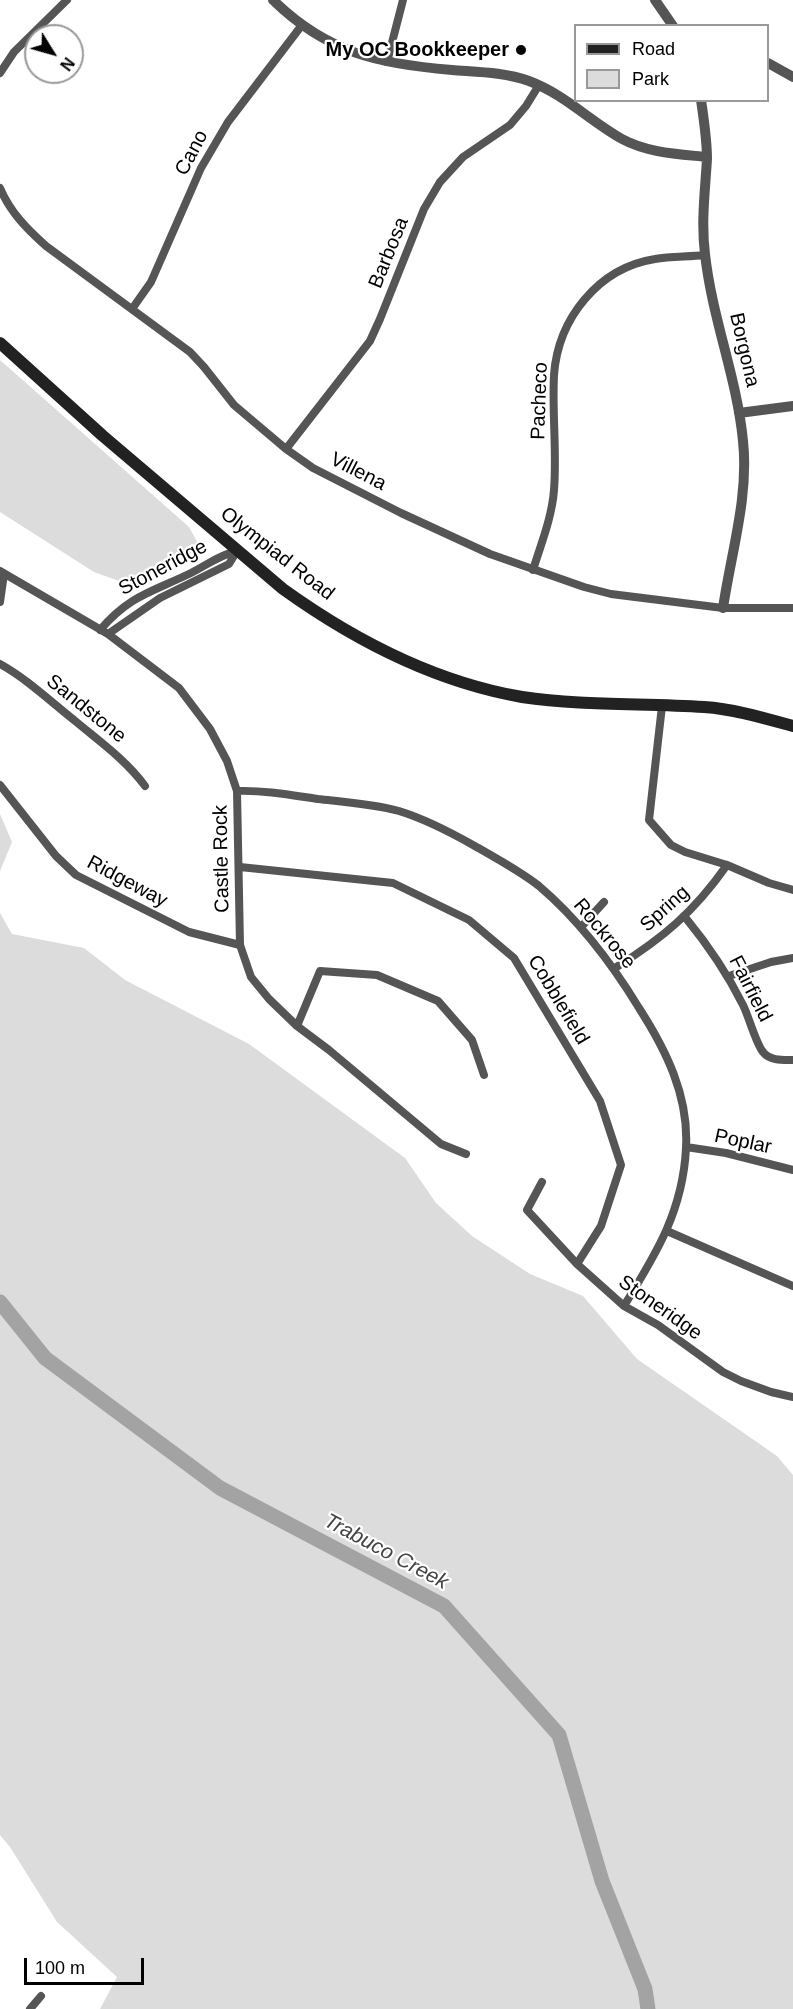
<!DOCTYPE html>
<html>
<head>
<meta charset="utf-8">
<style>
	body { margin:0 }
	#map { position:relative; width:793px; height:2009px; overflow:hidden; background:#fff; font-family:Helvetica,sans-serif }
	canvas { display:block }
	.legend { position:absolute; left:574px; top:24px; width:195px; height:78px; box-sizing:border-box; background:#fff; border:2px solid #999; margin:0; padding:8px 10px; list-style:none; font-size:18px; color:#000 }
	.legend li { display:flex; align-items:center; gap:12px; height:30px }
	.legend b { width:30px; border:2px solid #999 }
	.north { position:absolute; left:24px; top:24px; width:60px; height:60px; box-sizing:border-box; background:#fff; border:2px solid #999; border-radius:50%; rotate:127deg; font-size:16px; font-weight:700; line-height:24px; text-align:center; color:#000 }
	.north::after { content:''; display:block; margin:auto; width:21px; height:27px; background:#000; clip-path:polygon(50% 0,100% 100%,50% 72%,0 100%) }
	.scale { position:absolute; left:24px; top:1958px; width:120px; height:27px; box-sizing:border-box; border:3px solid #000; border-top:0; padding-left:8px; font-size:18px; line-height:21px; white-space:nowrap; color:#000; -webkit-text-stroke:4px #fff; paint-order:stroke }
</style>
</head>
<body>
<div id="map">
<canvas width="793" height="2009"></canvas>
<ul class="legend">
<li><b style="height:8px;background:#222"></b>Road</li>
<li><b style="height:16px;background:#dcdcdc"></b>Park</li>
</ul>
<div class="north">N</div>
<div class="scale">100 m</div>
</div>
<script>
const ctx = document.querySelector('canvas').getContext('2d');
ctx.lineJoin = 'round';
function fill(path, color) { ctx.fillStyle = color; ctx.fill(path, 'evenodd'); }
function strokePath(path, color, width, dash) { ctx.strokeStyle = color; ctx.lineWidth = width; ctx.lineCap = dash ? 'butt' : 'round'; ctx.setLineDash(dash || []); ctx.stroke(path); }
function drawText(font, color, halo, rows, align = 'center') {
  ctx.font = font + ' Helvetica,sans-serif'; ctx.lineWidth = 4.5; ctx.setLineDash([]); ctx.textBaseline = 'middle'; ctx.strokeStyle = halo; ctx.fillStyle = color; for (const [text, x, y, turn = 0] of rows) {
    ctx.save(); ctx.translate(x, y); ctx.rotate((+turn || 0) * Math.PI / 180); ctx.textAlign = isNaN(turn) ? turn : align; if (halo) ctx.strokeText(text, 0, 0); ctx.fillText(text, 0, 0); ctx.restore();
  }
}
const green = new Path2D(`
	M0,360L189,527L201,549L122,582L94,572L0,512Z
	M0,814L12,842L0,871Z
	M0,913L12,934L84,948L125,980L249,1044L405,1158L436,1203L472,1236L530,1274L583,1296L637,1359L777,1456L793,1475V2009H100L117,1977L57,1922L10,1847L0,1835Z`);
const river = new Path2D(`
	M0,1302L45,1358L220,1488L444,1606L559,1735L602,1881L645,1989L648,2009`);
const minor = new Path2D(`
	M387,62L403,0
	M0,73L14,52L67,0
	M0,188C10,212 27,229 46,246L190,352L204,367L234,405L286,449L313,468L401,513L490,554L584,587L611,594L723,608H793
	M132,309L151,282L201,168L228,122L302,25
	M286,449L370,341L380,319L424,209L440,182L463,157L510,125L526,106L539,85
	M533,570C541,544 552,517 554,490C557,452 552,413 554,375C558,319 598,268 655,259C671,256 688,257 705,255
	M0,571L108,634L179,688L210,729L227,761L237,791L240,945L251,977L269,999L297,1026L329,1050L441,1144L466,1154
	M0,602L4,574
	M100,630C130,595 152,592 191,573C207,565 219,555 237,551
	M108,634L160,598L229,564L237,551
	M0,664C27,679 50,701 74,720C99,741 126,760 145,786
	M662,706L649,820L671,845L685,852L727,865L769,883L793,890
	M0,785L56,856L76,875L189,932L240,945
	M237,791C264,790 291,795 318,799C345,802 373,804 399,811C425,819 450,832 473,845C494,857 520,871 539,886C580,921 611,962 639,1008C666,1050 689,1096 686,1148C683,1211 656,1254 624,1306
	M240,867L393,883L469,920L514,958L600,1101L621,1165L601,1226L577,1264
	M685,917C708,945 727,973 743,1005C749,1017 756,1044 763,1052C770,1061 783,1060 793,1060
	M582,926L604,902
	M615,968C663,938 694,912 727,865
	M729,976L771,962L793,958
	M297,1026L320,971L377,975L438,1001L472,1040L484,1075
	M686,1147L726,1153L793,1170
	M542,1182L527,1210L577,1264L624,1306L658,1325L723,1372L741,1381L771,1392L793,1397
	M667,1231L793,1286
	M30,2009L41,1996`);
const tertiary = new Path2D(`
	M273,0C327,53 379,64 452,70C477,72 504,72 529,81C564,94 590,121 622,139C648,153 678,154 707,157
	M655,0L673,26
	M768,63L793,77
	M701,100C704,120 707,140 707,159C705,192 701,222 705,254C712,318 737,378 743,441C749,497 731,553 723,608
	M739,413L793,406`);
const secondary = new Path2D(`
	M0,343L103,436L283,589C354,640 435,682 522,697C582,706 644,703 704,707C734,709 764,718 793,726`);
const markers = [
	[521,50,6,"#000"]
];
const poiNames = [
	["My OC Bookkeeper",509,50]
];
const streetNames = [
	["Cano",192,153,-62],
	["Barbosa",389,253,-68],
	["Borgona",744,350,77],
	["Pacheco",540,401,-88],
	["Villena",358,472,27],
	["Olympiad Road",277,554,38],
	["Stoneridge",163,568,-28],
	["Sandstone",86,709,39],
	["Castle Rock",222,859,-91],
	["Ridgeway",127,882,28],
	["Spring",665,909,-42],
	["Rockrose",604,934,50],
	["Fairfield",750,989,63],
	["Cobblefield",558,1000,59],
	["Poplar",743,1142,12],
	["Stoneridge",660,1308,35]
];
const waterNames = [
	["Trabuco Creek",386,1552,28]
];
fill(green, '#dcdcdc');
strokePath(river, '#a3a3a3', 15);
strokePath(minor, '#555', 8);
strokePath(tertiary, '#555', 10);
strokePath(secondary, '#222', 12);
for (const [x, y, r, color] of markers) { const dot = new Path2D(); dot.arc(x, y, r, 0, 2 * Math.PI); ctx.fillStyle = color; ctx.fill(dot); strokePath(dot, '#fff', 2); }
drawText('bold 20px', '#000', '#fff', poiNames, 'right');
drawText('20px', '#000', '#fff', streetNames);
drawText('italic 21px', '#444', '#fff', waterNames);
</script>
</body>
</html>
